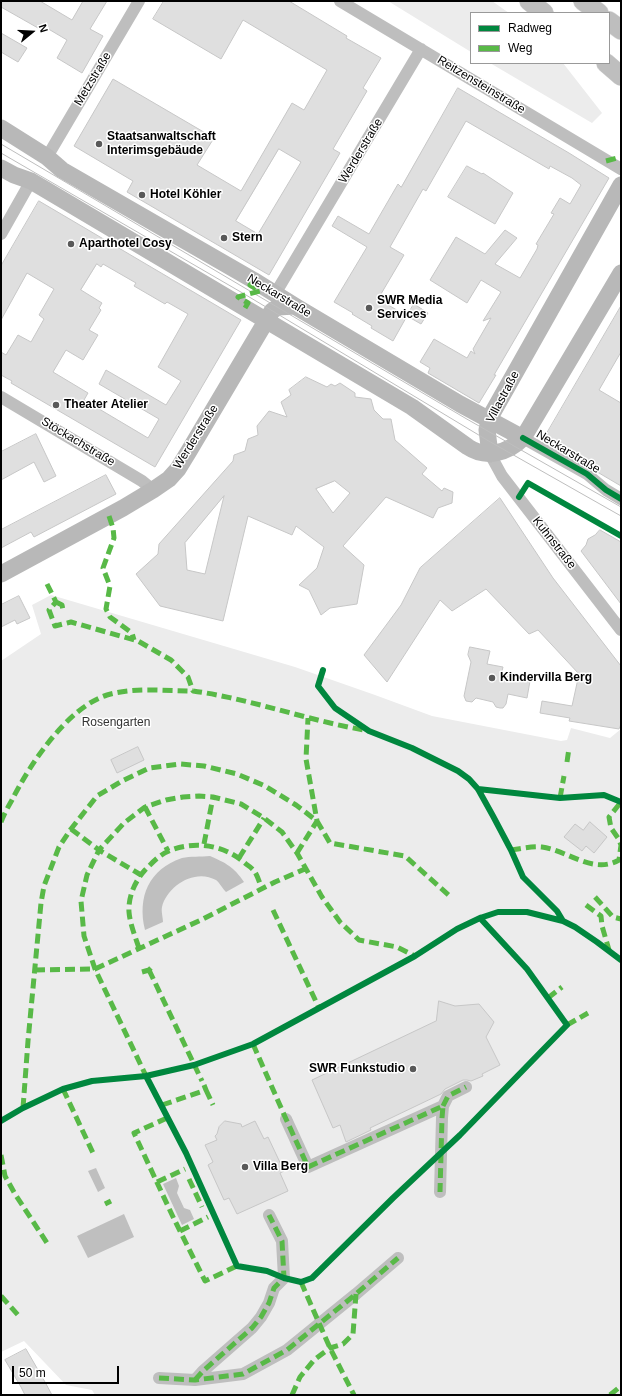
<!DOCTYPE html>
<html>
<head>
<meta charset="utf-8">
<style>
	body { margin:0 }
	#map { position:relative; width:622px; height:1396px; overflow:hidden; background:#fff; font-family:Helvetica,sans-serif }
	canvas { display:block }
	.frame { position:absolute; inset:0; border:2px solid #000; pointer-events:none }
	.legend { position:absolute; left:470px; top:12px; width:140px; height:52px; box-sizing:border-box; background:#fff; border:1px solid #999; margin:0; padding:5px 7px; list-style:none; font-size:12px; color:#000 }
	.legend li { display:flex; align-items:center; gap:8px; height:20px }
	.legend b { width:20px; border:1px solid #999 }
	.north { position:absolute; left:12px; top:12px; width:40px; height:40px; -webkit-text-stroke:3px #fff; paint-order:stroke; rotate:72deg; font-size:11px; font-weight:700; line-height:16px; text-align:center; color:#000 }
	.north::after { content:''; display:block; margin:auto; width:14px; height:18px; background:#000; clip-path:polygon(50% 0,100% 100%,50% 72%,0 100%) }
	.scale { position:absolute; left:12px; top:1366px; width:107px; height:18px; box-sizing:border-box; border:2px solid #000; border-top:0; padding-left:5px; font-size:12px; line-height:14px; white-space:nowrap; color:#000; -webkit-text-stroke:3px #fff; paint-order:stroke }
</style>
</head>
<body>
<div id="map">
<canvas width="622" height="1396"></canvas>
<div class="frame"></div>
<ul class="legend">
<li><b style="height:5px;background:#00873e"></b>Radweg</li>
<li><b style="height:5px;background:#58b947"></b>Weg</li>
</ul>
<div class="north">N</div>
<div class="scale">50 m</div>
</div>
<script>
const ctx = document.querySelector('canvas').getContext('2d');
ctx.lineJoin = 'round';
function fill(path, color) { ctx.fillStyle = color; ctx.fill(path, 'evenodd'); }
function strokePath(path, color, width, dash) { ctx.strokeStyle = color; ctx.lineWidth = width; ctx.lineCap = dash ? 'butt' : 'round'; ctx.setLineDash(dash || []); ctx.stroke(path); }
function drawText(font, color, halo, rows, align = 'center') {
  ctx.font = font + ' Helvetica,sans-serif'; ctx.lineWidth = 3; ctx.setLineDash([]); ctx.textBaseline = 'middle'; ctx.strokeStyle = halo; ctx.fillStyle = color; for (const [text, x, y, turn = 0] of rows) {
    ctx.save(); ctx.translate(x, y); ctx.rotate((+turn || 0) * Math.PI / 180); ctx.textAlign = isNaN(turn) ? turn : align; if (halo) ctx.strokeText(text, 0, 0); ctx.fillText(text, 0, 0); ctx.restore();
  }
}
const green = new Path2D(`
	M388,1H492L509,13H471V52Z
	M490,63H563L602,113L592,123Z
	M51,595L295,667L375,695L432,716L561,741L567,740L571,728L610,738L621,729V1395H95L92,1390L66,1385L24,1341L1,1352V661L41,634L32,605Z`);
const water = new Path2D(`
	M210,856C226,863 234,867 244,882L226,892C223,889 219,882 216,880C195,868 167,886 162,907C161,911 163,918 163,922L145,930C137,897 149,869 182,858C190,856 201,857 210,856Z
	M96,1168L105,1188L98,1192L88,1171Z
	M176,1178L179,1186L177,1193L184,1208L190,1210L194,1219L182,1225L163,1184Z
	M124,1214L134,1237L88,1258L77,1236Z`);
const building = new Path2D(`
	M1,1H40L72,20L83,1H107L90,29L103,36L82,73L57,58L67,40L40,24L38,28L1,7Z
	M164,1H289L347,36L346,38L381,58L363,88L367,91L333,149L340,153L269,275L127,192L133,181L74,146L113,79L214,138L197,165L241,191L292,103L304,110L327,70L243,20L221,59L153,19ZM279,149L301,162L258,234L236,221Z
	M1,33L27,48L18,62L1,52Z
	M458,88L569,153L609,178L494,375H496L479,403L428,373L430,368L420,362L434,339L467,358L471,351L475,354L473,349L491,318L483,321L501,292L481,280L467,303L430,280L456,237L485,254L505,230L517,238L495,264L520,278L537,249L538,245L536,244L554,214L551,213L560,198L570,204L581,185L572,178L550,166L549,169L466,121L426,191L423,189L390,247L404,255L378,299L407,316L393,341L371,328L372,326L352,314L353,313L334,302L367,247L332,226L338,216L369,234L398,184L401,187Z
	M467,166L482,174L483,173L513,193L495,224L448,197Z
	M39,201L241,320L155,467L11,383L12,381L1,375V352L6,355L18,335L31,342L44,319L39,315L54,289L27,273L1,320V266ZM97,264L101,267L103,264L136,283L134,286L165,304L167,302L188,314L158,367L181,381L166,405L106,370L99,384L159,419L148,438L84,400L88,393L53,372L66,350L83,360L98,335L89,330L101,310L99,308L102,303L81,290Z
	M414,304L428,313L421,324L407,316Z
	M621,306V352L599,390L621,403V486L543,440Z
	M306,377L327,387L331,384L335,386L340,383L355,393V397L371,399L374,410L383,419H391L395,440L427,468L422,474L442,491L444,488L453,492L452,503L438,508L433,518L386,497L343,546L364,565L357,604L330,608L321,615L309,590L299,585L317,568L324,547L296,526L292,535L248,516L223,621L160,606L136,574L158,554L159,544L233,461L234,455L245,451L248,439L258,435L257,426L269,411L287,417L281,402L291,395L289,390ZM335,481L350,493L333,513L316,489ZM224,496L205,574L187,570L185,543Z
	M36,434L56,476L44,482L34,462L1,480V452Z
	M106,475L116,494L34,537L31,532L1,548V530Z
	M500,498L553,578L621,666V724L619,729L569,721L570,718L540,713L542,701L572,706L579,674L538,630L529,634L486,589L452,611L440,600L387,682L364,655L401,605L420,568Z
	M600,530L621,542V604L581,551L586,545L588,539L595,535Z
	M19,596L30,618L17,624L15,620L1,627V605Z
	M470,647L490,651L487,664L503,667L501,675L530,681L527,698L508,694L506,704L503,708H500L496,707L493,702L476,698L472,702L466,701L464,696L471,662L468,655Z
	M138,747L144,760L117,773L111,760Z
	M590,822L607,837L594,853L586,846L582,851L564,837L575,824L583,830Z
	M439,1001L455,1006L479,1004L494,1022L486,1037L500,1065L482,1074L483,1076L471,1081L467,1080H463L445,1089L441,1094L370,1128L371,1130L346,1142L340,1125L333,1128L312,1080L436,1021Z
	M225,1121L241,1124L242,1127L255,1121L264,1139L268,1137L284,1171L280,1173L288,1191L237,1214L229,1198L224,1200L208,1165L213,1162L205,1145L217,1140L215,1136L217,1134L219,1127Z
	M26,1349L45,1382L52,1395H25L21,1387L5,1360Z`);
const street = new Path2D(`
	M340,1L621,169
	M47,157L139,1
	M1,234L31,181
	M275,294L421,49
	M1,397L142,481L153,490
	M523,438L587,474L606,490L621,499
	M490,454L502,476L621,630
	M443,1106L448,1096L466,1087
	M286,1119L308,1167L443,1106L442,1118L440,1192
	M159,1378L195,1380L243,1374L287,1350L356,1294L398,1258
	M195,1380L203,1371L252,1328L261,1317L269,1303L274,1288L284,1278L282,1241L269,1215`);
const secondary = new Path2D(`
	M1,128L47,157L62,170L253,280L298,308L460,404L523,438
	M1,168L14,175L31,181L412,407L468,447C486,459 508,453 523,438L621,273
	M490,454L487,430L489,419L621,185
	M1,574L123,508L153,490L169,479L178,469L189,451L272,311L278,307L295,306`);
const primary = new Path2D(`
	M529,1L544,13
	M583,1L599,13
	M609,21L621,30
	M606,63L621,76`);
const tram = new Path2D(`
	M1,144L465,418L621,507
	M1,153L246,295L487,440L621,516`);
const quiet = new Path2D(`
	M606,161L621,157
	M245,308L248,303L238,297L260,291L250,285L253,280
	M109,516L113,528L114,538L103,568L110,586L106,609L110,617L132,633L134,640
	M47,584L56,602L49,610L55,626L71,622L138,641L171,660L188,677L193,691C251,699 306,720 364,730
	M56,602L62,605L63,610
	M567,762L569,748
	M560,798L564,776
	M145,807L168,851
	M1,822C4,814 8,807 12,800C30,764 67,708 107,695C134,687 165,691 193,691
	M71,829L99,850L141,875
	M204,844L213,797
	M511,850C520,849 532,846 542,847C567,850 593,875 619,860L621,845L618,838L611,828L609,817L621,802
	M297,853L317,821L306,759L308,718
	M239,858L264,818
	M595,897L613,917L621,919
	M586,905L601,916L602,926L609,950
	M273,910L319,1008
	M139,948C135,936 130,924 129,912C128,897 135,881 145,870C152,863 159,855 169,851C195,840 225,845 246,864C249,866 253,869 255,872C258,877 260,884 262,889
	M35,970L95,969L203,919L275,882L305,869
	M149,970L202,1081
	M142,972L149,970L154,965
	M548,998L562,987
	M567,1025L588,1013
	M253,1044L286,1119L308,1167L443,1106L442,1118L440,1192
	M147,1078L95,969L84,936L81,901L87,875L99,850L124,823L145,807L166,800L183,797L199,796L213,797L241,804L264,818L282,832L297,853L322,897L340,922L359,940L397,947L415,956
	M63,1089L93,1153L96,1151
	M206,1090L213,1105
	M162,1105L206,1090L204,1085
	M443,1106L448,1096L466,1087
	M23,1108L28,1041L41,903L44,886L59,847L71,829L97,796L122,781L149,768L180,764L204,766L237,774L265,786L296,805L317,821L330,843L405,856L452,898
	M167,1118L134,1133L174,1219L205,1281L237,1266
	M1,1155L5,1176L15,1194L49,1246
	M189,1179L202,1207
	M157,1182L185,1169
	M105,1204L111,1201
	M180,1231L208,1217
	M301,1282L330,1348L354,1395
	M1,1296L18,1315
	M159,1378L195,1380L243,1374L287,1350L356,1294L398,1258
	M195,1380L203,1371L252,1328L261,1317L269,1303L274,1288L284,1278L282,1241L269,1215
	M292,1395L300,1377L314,1360L330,1348L343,1344L353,1334L356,1294
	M610,1395L621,1386`);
const cycleway = new Path2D(`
	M523,438L587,474L606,490L621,499
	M519,497L528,483L621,536
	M323,670L318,686L335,708L369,731L412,748L458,771L469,779L478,789L493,816L511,850L523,877L557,911L563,921
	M478,789L560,798L604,795L621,802
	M146,1076L186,1153L237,1266L267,1271L284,1278L301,1282L312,1278L393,1198L460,1135L567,1025L527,969L480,918
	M1,1121L23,1108L63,1089L92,1081L146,1076L194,1065L253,1044L415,956L457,929L480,918L498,912H527L563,921L575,927L597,942L621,960`);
const markers = [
	[99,144,4,"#595959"],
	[142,195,4,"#595959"],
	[224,238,4,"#595959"],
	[71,244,4,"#595959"],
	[369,308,4,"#595959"],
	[56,405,4,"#595959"],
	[492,678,4,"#595959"],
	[413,1069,4,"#595959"],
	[245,1167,4,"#595959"]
];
const streetNames = [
	["Metzstraße",93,79,-59],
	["Reitzensteinstraße",481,85,31],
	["Werderstraße",361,151,-59],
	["Neckarstraße",279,296,31],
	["Villastraße",503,397,-62],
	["Werderstraße",196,437,-58],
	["Stöckachstraße",78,442,31],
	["Neckarstraße",568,452,31],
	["Kuhnstraße",554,543,52]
];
const poiNames = [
	["Staatsanwaltschaft",107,137],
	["Interimsgebäude",107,151],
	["Hotel Köhler",150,195],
	["Stern",232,238],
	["Aparthotel Cosy",79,244],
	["SWR Media",377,301],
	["Services",377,315],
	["Theater Atelier",64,405],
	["Kindervilla Berg",500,678],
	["SWR Funkstudio",405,1069,"right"],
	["Villa Berg",253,1167]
];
const parkNames = [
	["Rosengarten",116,723]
];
fill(green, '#ececec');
fill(water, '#bfbfbf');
fill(building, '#dfdfdf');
strokePath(building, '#c7c7c7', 1);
strokePath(primary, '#dbdbdb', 20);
strokePath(street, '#bebebe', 12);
strokePath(secondary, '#b8b8b8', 17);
strokePath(primary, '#bebebe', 19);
strokePath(tram, '#bebebe', 1);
strokePath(quiet, '#58b947', 5, [10, 5]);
strokePath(cycleway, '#00873e', 6);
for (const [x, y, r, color] of markers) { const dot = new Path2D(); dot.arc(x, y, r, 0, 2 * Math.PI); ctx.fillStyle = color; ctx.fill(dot); strokePath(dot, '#fff', 1.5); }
drawText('12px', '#000', '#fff', streetNames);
drawText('bold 12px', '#000', '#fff', poiNames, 'left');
drawText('12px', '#333', '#fff', parkNames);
</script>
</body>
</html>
